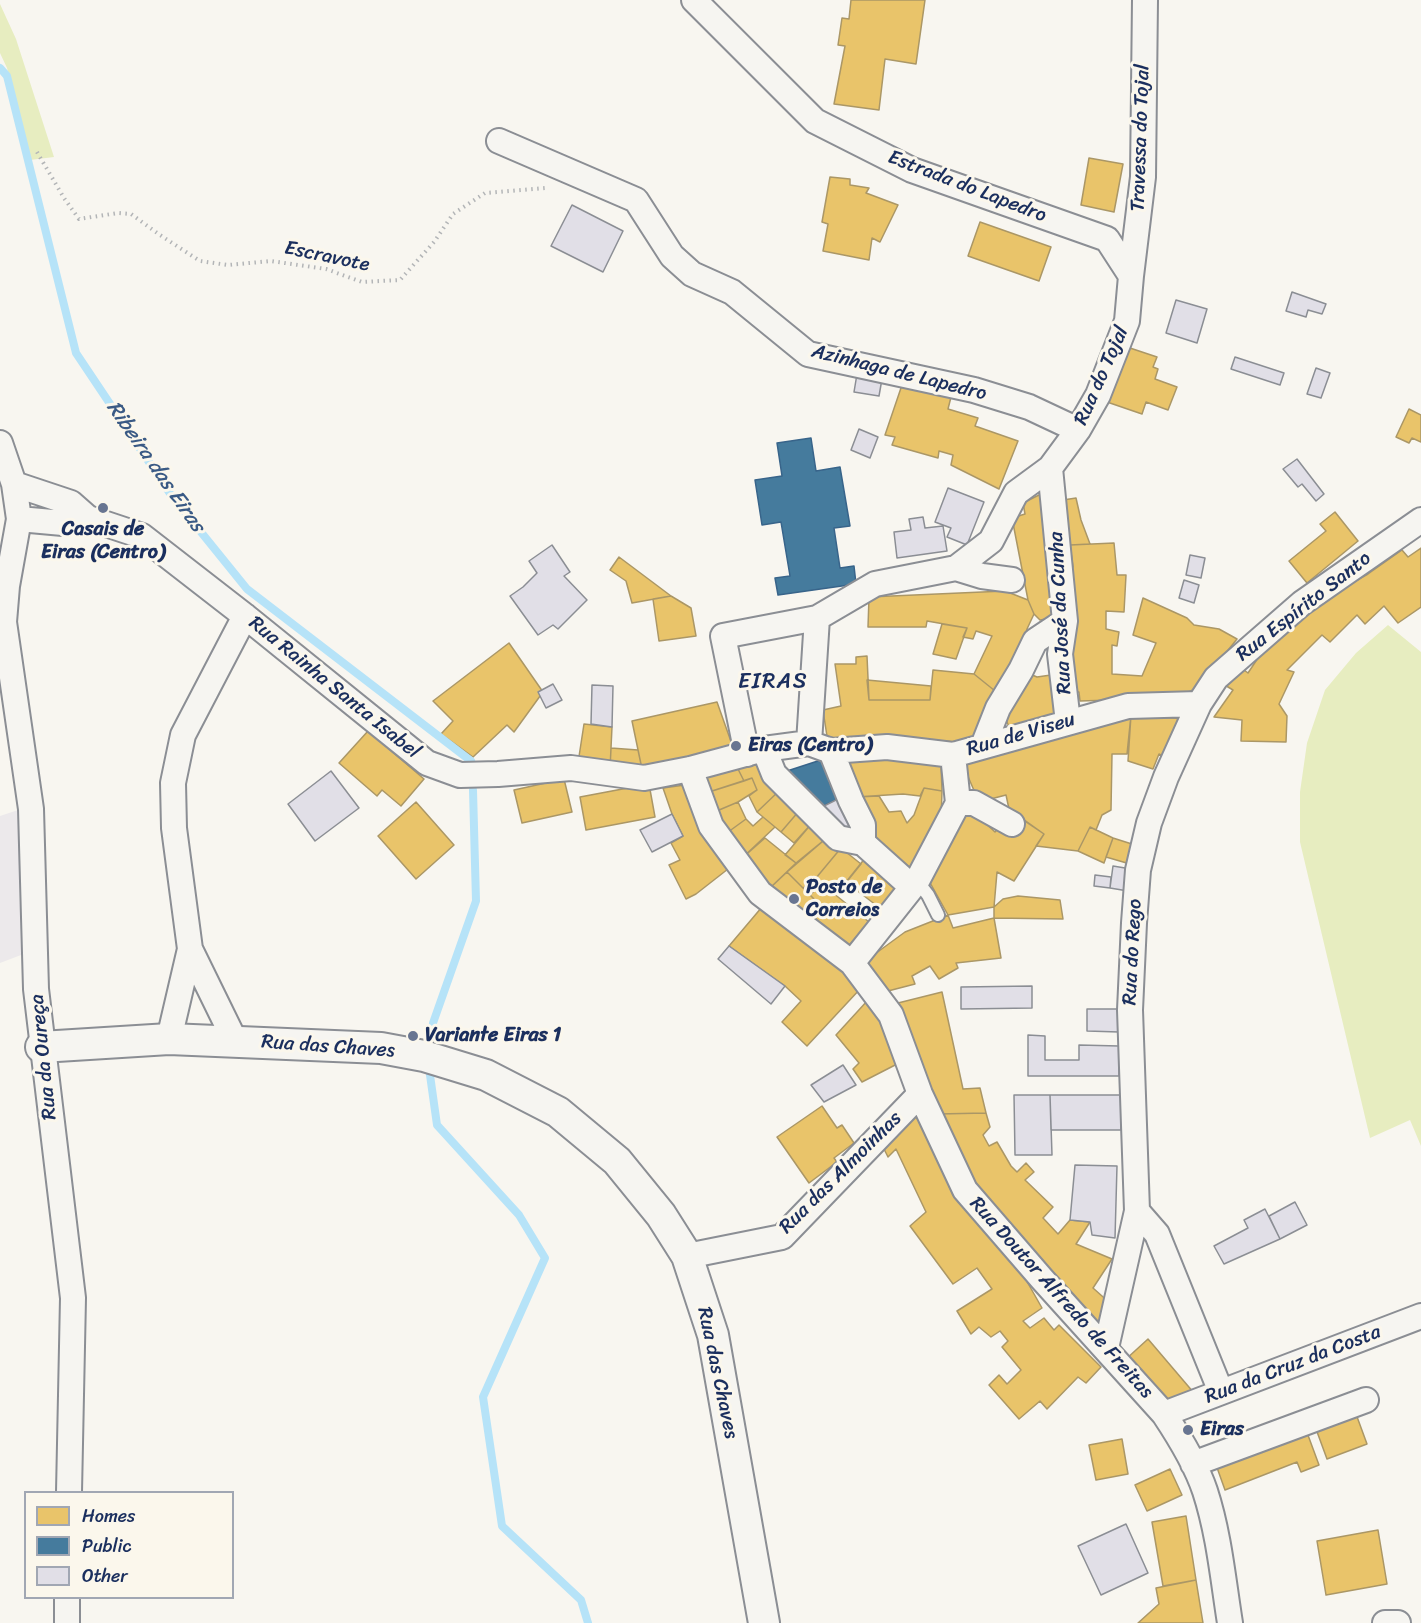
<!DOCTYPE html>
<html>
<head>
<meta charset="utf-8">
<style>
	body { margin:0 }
	#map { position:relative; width:1421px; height:1623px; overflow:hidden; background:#f8f6f0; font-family:Sriracha,sans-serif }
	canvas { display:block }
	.legend { position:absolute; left:24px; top:1491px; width:210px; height:108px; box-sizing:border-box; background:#fbf7ec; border:2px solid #a1a7b3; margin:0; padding:8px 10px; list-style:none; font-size:18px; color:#1b2f5e }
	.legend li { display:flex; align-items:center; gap:12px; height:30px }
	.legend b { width:30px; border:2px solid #a1a7b3 }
</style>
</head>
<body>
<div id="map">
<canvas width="1421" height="1623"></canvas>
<ul class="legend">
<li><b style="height:16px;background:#e9c46a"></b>Homes</li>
<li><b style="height:16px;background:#457b9d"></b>Public</li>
<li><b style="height:16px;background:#e1dfe7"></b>Other</li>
</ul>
</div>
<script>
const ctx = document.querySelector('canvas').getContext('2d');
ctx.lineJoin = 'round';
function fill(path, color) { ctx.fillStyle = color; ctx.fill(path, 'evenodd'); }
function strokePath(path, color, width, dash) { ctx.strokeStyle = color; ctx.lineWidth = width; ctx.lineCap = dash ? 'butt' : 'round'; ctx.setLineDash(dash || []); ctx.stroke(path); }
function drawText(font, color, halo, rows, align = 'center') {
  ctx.font = font + ' Sriracha,sans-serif'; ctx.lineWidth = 6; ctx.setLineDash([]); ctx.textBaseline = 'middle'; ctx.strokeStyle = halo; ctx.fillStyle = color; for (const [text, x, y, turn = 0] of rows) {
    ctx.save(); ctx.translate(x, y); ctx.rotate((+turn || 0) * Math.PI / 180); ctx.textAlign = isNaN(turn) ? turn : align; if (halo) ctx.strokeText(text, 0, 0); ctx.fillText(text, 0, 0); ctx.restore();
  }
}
const built = new Path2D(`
	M18,810L21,955L0,963V816Z`);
const green = new Path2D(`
	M0,4L16,39L54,157L30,160L7,68L0,53Z
	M1388,625L1421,652V1146L1410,1120L1370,1138L1300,842V792L1307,743L1325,690L1356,653Z`);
const homes = new Path2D(`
	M851,0H925L916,64L885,59L879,110L834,104L845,46L838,45L842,18L849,19Z
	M1089,158L1123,164L1114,212L1081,205Z
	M830,177L850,179V185L869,188L866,193L898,205L880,242L872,238L869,260L823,251L828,224L822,222Z
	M980,222L1051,247L1039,281L968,256Z
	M1127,347L1157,357L1153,367L1158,369L1155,379L1177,387L1168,410L1146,402L1142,414L1107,402Z
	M903,382L951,397L948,409L978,418L975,426L1018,441L999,489L951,465L953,455L939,451L938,458L892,445L895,437L885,435Z
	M1409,409L1421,415V442L1412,438L1409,443L1396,437Z
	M1043,493L1059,617L1040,620L1034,614L1028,600L1012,518L1025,514L1023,503Z
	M1076,498L1081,520L1090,544L1070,545L1063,500Z
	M1335,512L1358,541L1307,583L1289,561L1326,531L1320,524Z
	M1114,543L1117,575H1126L1124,612L1106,611V629L1119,632L1117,646L1112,645V674L1142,676L1156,643L1133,635L1143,598L1187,618L1194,625L1219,629L1237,639L1204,680L1193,690L1176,698L1080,701L1079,692H1074L1067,647L1066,568L1073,567L1070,545Z
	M1421,548V607L1398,623L1384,606L1365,624L1357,615L1330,642L1322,635L1287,670L1294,672L1279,704L1287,716L1286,742L1241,741L1242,720L1214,717L1233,690L1223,684L1240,667L1248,673L1258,658L1283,632L1336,592L1368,574L1402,550L1408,557Z
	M619,557L671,596L632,603L626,581L610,570Z
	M1005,591L1028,600L1034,614L1027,629L1021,652L1000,695L974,674L992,636L976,631L973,639L963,637L967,628L927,621L926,627H868L869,597Z
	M671,596L691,608L696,636L659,641L653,599Z
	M942,624L967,628L956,659L933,654Z
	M509,643L543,692L514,732L507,725L473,757L441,734L453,721L433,701Z
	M867,656L869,700H930L933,670L974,674L1000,695L979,739L955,742L933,740L828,743L823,710L841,706L835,664H856V657Z
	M1025,672L1037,677L1058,674L1060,712L1010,730L1002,708Z
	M867,680L931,686L930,700H869Z
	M717,702L734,750L642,769L632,721Z
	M1131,715L1186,719L1166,758L1159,754L1153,769L1128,761Z
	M1131,715L1127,754H1112L1111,810L1102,815L1096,830L1090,827L1078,851L1036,846L1044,834L1009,809L1006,795L979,802L963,765Z
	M584,724L612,727L610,769L578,763Z
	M368,731L424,779L401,806L382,790L377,796L339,763Z
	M611,748L638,750L642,769H610Z
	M760,757L780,790L757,812L749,796L757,790L752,778L744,781L736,765Z
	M847,758L911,759L941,764L942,791L924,788L920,796L903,794L856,797Z
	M736,765L744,781L709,792L706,773Z
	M752,778L757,790L738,802L712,813L709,792Z
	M564,779L572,812L522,823L514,790Z
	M649,784L655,817L586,830L580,797Z
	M685,785L728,869L696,894L686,899L669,865L680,860L671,843L683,836L672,814L663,788Z
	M924,788L942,791L941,821L907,877L876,848L856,797L879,796L889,812L901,811L907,823L914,815Z
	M780,790L799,811L781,832L757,812Z
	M416,802L454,845L416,879L378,836Z
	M738,802L746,819L724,835L712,813Z
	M969,808L995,832L999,827L1012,837L1023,820L1044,834L1014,881L997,872L994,907L948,915L928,879Z
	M799,811L813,822L794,843L781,832Z
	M763,817L775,827L740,860L724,835L746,819L753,826Z
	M813,822L829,836L796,863L785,855Z
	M1090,827L1113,838L1104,863L1078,851Z
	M829,836L841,848L816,878L803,888L787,872Z
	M765,838L796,863L770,888L740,860Z
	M1113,838L1135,845L1130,864L1106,857Z
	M841,848L861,864L836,895L816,878Z
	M866,857L901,885L881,909L846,882Z
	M787,872L824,909L810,921L770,888Z
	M822,884L869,922L846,949L810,921L824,909L810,895Z
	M1018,896L1060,900L1063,919L994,918V907L1003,899Z
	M762,907L818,947L861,988L807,1046L782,1022L801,1001L785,986L729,946Z
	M948,915L953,928L994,918L1001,958L956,963L958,968L939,979L930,966L912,976L915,984L888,991L870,969L868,959L905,932Z
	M942,992L963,1089L980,1088L986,1113L938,1114L898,1003Z
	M868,1000L890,1036L901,1062L862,1082L853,1069L859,1063L836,1035Z
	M822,1106L837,1128L842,1125L854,1143L834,1158L837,1162L809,1183L777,1137Z
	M986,1113L990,1127L983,1135L989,1146L997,1142L1011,1166L1017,1172L1026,1163L1034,1172L1025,1180L1053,1207L1043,1218L1058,1234L1070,1220L1090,1222L1076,1244L1112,1259L1093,1288L1111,1304L1097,1330L974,1192L938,1114Z
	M917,1114L953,1195L1021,1271L1042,1308L1023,1321L1030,1328L1044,1318L1054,1330L1059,1325L1101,1367L1086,1383L1078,1377L1047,1409L1040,1401L1019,1419L989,1385L999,1375L1007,1384L1021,1370L1002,1347L1008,1341L1000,1331L991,1337L979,1327L971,1334L957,1311L992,1289L977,1268L953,1284L910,1226L926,1212L896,1149L888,1157L882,1145Z
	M1148,1339L1194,1393L1164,1404L1125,1360Z
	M1356,1414L1367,1444L1327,1459L1316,1429Z
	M1305,1427L1319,1465L1301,1472L1297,1462L1225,1490L1215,1462Z
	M1122,1439L1128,1474L1096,1480L1089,1445Z
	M1170,1469L1182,1495L1147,1511L1135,1485Z
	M1186,1516L1196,1580L1163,1586L1152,1522Z
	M1378,1530L1387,1584L1326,1595L1317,1541Z
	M1196,1580L1203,1623H1138L1159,1604L1156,1588Z`);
const public = new Path2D(`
	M811,438L816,471L840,467L850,526L834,528L840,568L854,566L856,584L778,595L775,578L790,576L781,522L762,525L755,480L782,476L777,443Z
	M827,758L838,780L829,782L838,799L817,809L784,772Z`);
const stream = new Path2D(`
	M0,68L7,76L76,353L171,495L247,589L471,761
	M433,1023L476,901L473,790
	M430,1075L437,1125L519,1215L545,1258L483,1397L502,1526L581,1600L588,1623`);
const building = new Path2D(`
	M572,205L623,231L603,272L551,246Z
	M1292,292L1326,304L1322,314L1308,310L1306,317L1286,311Z
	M1176,300L1207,309L1197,343L1166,333Z
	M1235,357L1284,373L1280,385L1231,369Z
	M1316,368L1330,373L1321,398L1307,394Z
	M857,374L882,379L879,396L854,392Z
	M859,429L878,437L870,458L851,450Z
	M1297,459L1324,494L1316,501L1302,484L1298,487L1283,469Z
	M948,488L984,502L967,545L947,537L951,528L935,522Z
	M923,517L925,528L943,526L947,551L897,558L894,532L911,530L909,519Z
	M552,545L570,572L564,576L587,600L558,629L553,625L538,635L510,596L523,587L537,573L529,561Z
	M1190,555L1205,558L1201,578L1186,575Z
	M1184,580L1199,585L1194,603L1179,598Z
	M553,684L562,700L546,708L538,692Z
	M592,685L613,686L612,727L591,724Z
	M331,771L359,808L315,841L288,804Z
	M838,799L856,823L843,833L822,807Z
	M672,814L683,836L652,852L640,830Z
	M1113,866L1131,869L1128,891L1110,888Z
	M1095,875L1111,877L1110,888L1094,886Z
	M729,946L785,986L771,1004L718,959Z
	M1032,986V1008L961,1009V987Z
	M1087,1009H1119V1032L1087,1031Z
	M1028,1035L1045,1036V1060H1079V1045L1119,1046V1076H1028Z
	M843,1065L856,1085L824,1102L811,1085Z
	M1014,1095H1050L1052,1155H1015Z
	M1050,1095H1121V1130H1051Z
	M1075,1165L1117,1166L1115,1238L1092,1235L1090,1222L1070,1220Z
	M1295,1202L1307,1225L1280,1239L1269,1216Z
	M1265,1209L1280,1239L1224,1264L1214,1246L1248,1228L1244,1220Z
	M1126,1524L1148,1573L1101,1595L1078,1546Z`);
const path = new Path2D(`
	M37,152L64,198L79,219L118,213L131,214L160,235L200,261L228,265L271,261L326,269L362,282L400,280L434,242L453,214L485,193L546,188`);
const service = new Path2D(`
	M917,881L928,895L938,915`);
const minor = new Path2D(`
	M694,0L815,121L912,170L1107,239L1131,276
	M499,141L636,200L672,256L692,274L732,292L808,354L974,390L1029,407L1078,430
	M0,443L14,484L19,519L7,586L4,622L31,809L36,989L73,1298L69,1492
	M1050,468L1065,621L1060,654L1068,722
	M14,484L71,503L88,518
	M19,519L63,523L88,518L142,536L245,616L427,763L460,775L498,774L571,768L644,778L690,769L764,749L809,743L831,751L887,747L953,755L1128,706L1199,704
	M956,568L982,576L1012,580
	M817,618L875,584L956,568L991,541L1016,493L1050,468L1078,430L1098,395L1127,321L1131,276L1143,177L1145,0
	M983,746L998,708L1021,670L1035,641L1065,621
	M764,749L774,774L838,838L863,843
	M831,751L851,801L863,825V843L912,887
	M747,754L723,636L817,618L809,743
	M690,769L711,826L760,893L852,963L891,1015L920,1094L965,1190L1042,1279L1164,1414C1180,1438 1196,1464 1205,1491C1219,1534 1223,1579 1230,1623
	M958,803H974L1012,824
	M852,963L917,881L958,803L953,755
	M169,1039L190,949
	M235,1041L190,949L174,828L173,783L183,735L245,616
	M687,1256L782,1237L920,1094
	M1106,1348L1137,1211
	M1221,1392L1157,1234L1137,1211L1130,1010L1134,923L1138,870L1149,823L1166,777L1199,704L1216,678L1302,603L1421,520
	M1164,1414L1421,1316
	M1193,1464L1366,1400
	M67,1598V1623
	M1385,1623H1398`);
const tertiary = new Path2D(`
	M41,1047L169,1039L381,1048L424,1056L486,1075L558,1112L617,1161L661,1215L687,1256L713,1335L764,1623`);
const markers = [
	[103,508,6,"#687591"],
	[736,746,6,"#687591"],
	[794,899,6,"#687591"],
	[413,1036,6,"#687591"],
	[1188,1430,6,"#687591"]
];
const streetNames = [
	["Travessa do Tojal",1141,138,-88],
	["Estrada do Lapedro",967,187,21],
	["Escravote",327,257,12],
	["Azinhaga de Lapedro",899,373,14],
	["Rua do Tojal",1102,376,-66],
	["Rua Espírito Santo",1304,607,-38],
	["Rua José da Cunha",1061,613,-93],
	["Rua Rainha Santa Isabel",334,688,39],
	["Rua de Viseu",1021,735,-16],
	["Rua do Rego",1133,952,-87],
	["Rua das Chaves",328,1047,4],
	["Rua da Oureça",44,1057,-96],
	["Rua das Almoinhas",841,1173,-45],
	["Rua Doutor Alfredo de Freitas",1061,1298,48],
	["Rua da Cruz da Costa",1293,1365,-21],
	["Rua das Chaves",717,1373,78]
];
const poiNames = [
	["Casais de",103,530,"center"],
	["Eiras (Centro)",103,553,"center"],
	["Eiras (Centro)",748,746],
	["Posto de",806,888],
	["Correios",806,911],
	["Variante Eiras 1",425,1036],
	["Eiras",1200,1430]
];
const waterNames = [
	["Ribeira das Eiras",155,467,55]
];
const quarterNames = [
	["EIRAS",773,682]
];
fill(built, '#ece9eb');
fill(green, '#e7edc0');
fill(homes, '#e9c46a');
strokePath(homes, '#ab9766', 1.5);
fill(public, '#457b9d');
strokePath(public, '#38648a', 1.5);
strokePath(stream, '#b6e3f8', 8);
fill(building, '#e1dfe7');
strokePath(building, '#8b8e94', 1.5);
strokePath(service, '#8b8e94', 16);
strokePath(minor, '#8b8e94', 28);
strokePath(tertiary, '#8b8e94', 34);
strokePath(path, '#b3b5b7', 4, [1.5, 4.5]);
strokePath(service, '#f6f5f1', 12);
strokePath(minor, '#f6f5f1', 24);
strokePath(tertiary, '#f6f5f1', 30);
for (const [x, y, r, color] of markers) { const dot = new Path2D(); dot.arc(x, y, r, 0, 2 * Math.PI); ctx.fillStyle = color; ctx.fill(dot); strokePath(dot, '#fbf7ec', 2); }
drawText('20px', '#1b2f5e', '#fbf7ec', streetNames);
drawText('bold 20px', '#1b2f5e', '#fbf7ec', poiNames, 'left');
drawText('italic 21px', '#3a5a85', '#fbf7ec', waterNames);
ctx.letterSpacing = '1.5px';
drawText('22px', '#1b2f5e', '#fbf7ec', quarterNames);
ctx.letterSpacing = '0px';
</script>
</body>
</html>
